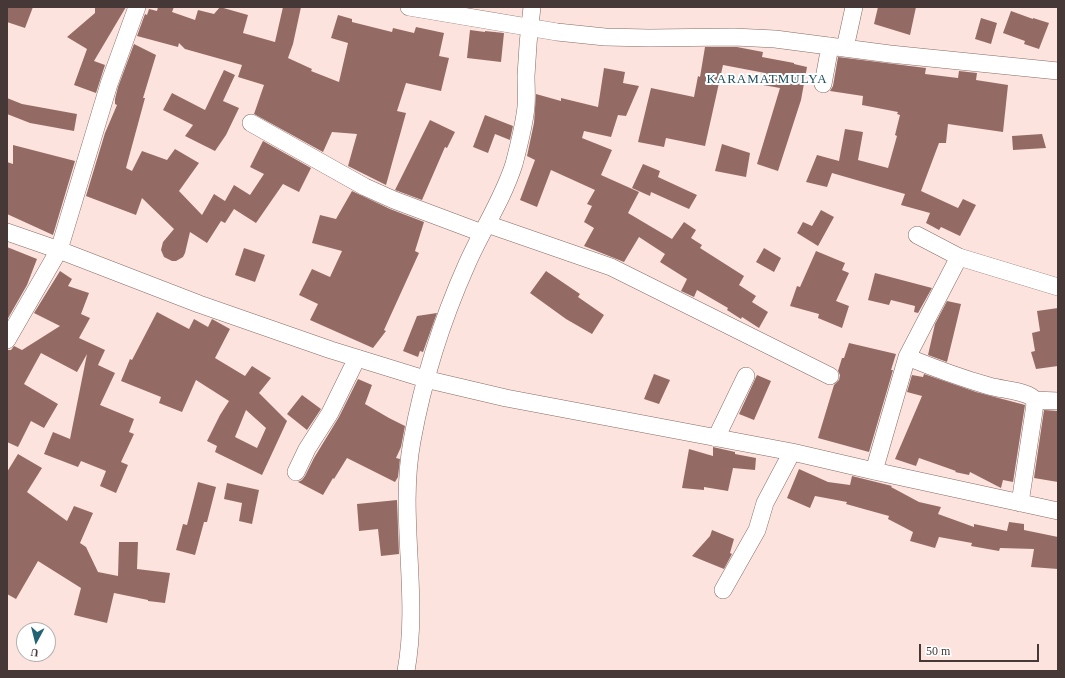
<!DOCTYPE html>
<html>
<head>
<meta charset="utf-8">
<style>
	body { margin:0 }
	#map { position:relative; width:1065px; height:678px; overflow:hidden; background:#fde3de; font-family:"Times New Roman",serif }
	canvas { display:block }
	.frame { position:absolute; inset:0; border:8px solid #453836; pointer-events:none }
	.north { position:absolute; left:16px; top:622px; width:40px; height:40px; box-sizing:border-box; background:#fff; border:1px solid #b5afaf; border-radius:50%; rotate:187deg; font-size:11px; font-weight:700; line-height:16px; text-align:center; color:#453836 }
	.north::after { content:''; display:block; margin:auto; width:14px; height:18px; background:#1f6375; clip-path:polygon(50% 0,100% 100%,50% 72%,0 100%) }
	.scale { position:absolute; left:919px; top:644px; width:120px; height:18px; box-sizing:border-box; border:2px solid #453836; border-top:0; padding-left:5px; font-size:12px; line-height:14px; white-space:nowrap; color:#453836; -webkit-text-stroke:3px #fff; paint-order:stroke }
</style>
</head>
<body>
<div id="map">
<canvas width="1065" height="678"></canvas>
<div class="frame"></div>
<div class="north">U</div>
<div class="scale">50 m</div>
</div>
<script>
const ctx = document.querySelector('canvas').getContext('2d');
ctx.lineJoin = 'round';
function fill(path, color) { ctx.fillStyle = color; ctx.fill(path, 'evenodd'); }
function strokePath(path, color, width, dash) { ctx.strokeStyle = color; ctx.lineWidth = width; ctx.lineCap = dash ? 'butt' : 'round'; ctx.setLineDash(dash || []); ctx.stroke(path); }
function drawText(font, color, halo, rows, align = 'center') {
  ctx.font = font + ' "Times New Roman",serif'; ctx.lineWidth = 4; ctx.setLineDash([]); ctx.textBaseline = 'middle'; ctx.strokeStyle = halo; ctx.fillStyle = color; for (const [text, x, y, turn = 0] of rows) {
    ctx.save(); ctx.translate(x, y); ctx.rotate((+turn || 0) * Math.PI / 180); ctx.textAlign = isNaN(turn) ? turn : align; if (halo) ctx.strokeText(text, 0, 0); ctx.fillText(text, 0, 0); ctx.restore();
  }
}
const building = new Path2D(`
	M7,7H33L25,28L7,22Z
	M95,7H126L94,61L105,65L96,93L74,85L87,49L67,37L95,13Z
	M158,7H174L172,12L195,20L198,10L214,14L220,7L248,15L243,33L275,42L283,7H301L293,44L288,58L312,69L311,71L339,82L348,43L331,38L338,15L352,19V22L392,32L393,28L414,33L416,27L444,33L439,56L449,58L441,91L406,83L397,111L406,113L386,185L348,166L357,134L332,132L323,152L254,114L264,85L238,77L242,65L185,49L179,43L178,47L137,36L145,14L147,15L149,9L157,11Z
	M878,7H916L910,35L874,24Z
	M1011,11L1033,19V18L1049,23L1039,49L1024,44L1025,41L1003,33Z
	M981,18L997,23L991,44L975,39Z
	M470,30L485,32V31L504,33L501,62L467,58Z
	M134,44L156,55L143,98H145L126,168L132,171L142,151L167,160L175,149L199,163L179,191L202,215L214,194L225,201L234,185L250,195L264,174L250,167L263,141L311,168L299,192L283,184L256,223L234,209L225,223L221,221L207,243L190,232L185,253L183,257L176,261H172L164,257L161,250L163,242L174,229L142,198L136,215L86,196L105,133L117,105L115,104V99L118,87Z
	M705,47H737L763,52L762,57L794,63V64L807,67L801,100L778,171L757,164L780,88L763,85L765,73L723,65L705,146L666,138L664,147L638,142L651,88L694,97L698,76L700,77Z
	M838,57L926,68L925,74L958,78L959,71L977,73L976,80L1008,85L1003,132L948,124L946,143H939L921,191L958,208L963,199L976,205L960,236L941,227L939,230L926,223L930,213L901,205L905,194L832,173L827,187L806,182L817,155L839,161L845,129L863,132L858,160L888,168L897,136L895,135L900,115L897,114L898,112L862,105L863,96L830,91L833,86Z
	M604,68L625,72L623,83L639,86L626,116L618,115L611,137L584,131L582,138L612,150L601,175L639,192L628,213L672,239L684,222L696,230L691,238L702,245L700,248L744,276L739,285L756,296L752,302L768,312L759,328L742,317L741,319L727,310L728,308L697,290L694,297L681,291L687,279L660,262L665,254L639,237L624,262L584,246L594,228L584,222L592,206L587,204L595,190L551,170L537,207L520,200L535,160L527,156L534,123L536,94L561,101V98L598,107Z
	M224,70L235,75L223,101L239,108L226,135L215,151L185,136L193,125L163,110L172,93L205,110Z
	M7,98L22,104L77,114L74,131L30,123L7,114Z
	M485,115L513,126L510,140L495,134L488,153L473,147Z
	M430,120L455,132L447,148L445,147L422,200L395,190Z
	M1042,134L1046,148L1013,150L1012,136Z
	M722,144L750,153L746,177L715,171Z
	M13,145L75,161L53,235L7,214V162L13,164Z
	M643,164L660,171L658,177L697,195L689,209L651,192L650,196L632,188Z
	M352,191L390,209L424,222L415,251L419,253L384,330L386,331L373,348L310,320L318,304L299,295L312,269L330,277L342,251L312,243L320,215L336,219Z
	M821,210L834,217L818,246L797,233L803,222L812,226Z
	M7,247L37,259L27,285L7,320Z
	M244,248L265,255L255,282L235,275Z
	M764,248L781,258L774,272L756,262Z
	M816,251L845,263L842,270L849,273L836,301L849,306L842,328L818,318L819,314L790,306L797,286L800,287Z
	M60,271L72,279L68,286L89,293L81,314L90,318L79,338L105,350L98,365L115,373L100,405L134,419L129,432L134,434L121,462L128,465L116,493L100,486L106,471L81,461L78,467L44,454L53,432L70,439L87,354L77,372L41,353L24,384L58,404L44,428L31,421L18,447L7,442V350H11L14,346L22,350L60,326L34,313Z
	M546,271L580,294L578,297L604,315L592,334L566,319L530,293Z
	M875,273L932,288L918,313L914,312L915,306L891,300L889,305L868,300Z
	M947,301L961,304L947,362L928,355L935,324Z
	M1058,308V366L1036,369L1031,352L1035,351L1032,333L1040,331L1037,311Z
	M157,312L189,329L194,319L208,327L212,319L230,329L215,358L245,376L252,366L271,378L259,393L287,421L262,475L215,452L217,446L207,441L220,415L229,401L196,380L182,412L159,403L161,397L121,381L130,359L132,360ZM246,410L266,428L257,448L235,437Z
	M437,313L423,352L420,351L418,357L403,351L417,316Z
	M849,343L896,354L891,370H893L869,452L818,438L834,385L839,380L840,375L838,371L842,358H844Z
	M654,374L670,380L659,404L644,399Z
	M924,374L976,392L1025,405L1013,482L1003,480L1001,488L970,472L969,475L955,472L956,471L919,458L916,466L895,459L922,396L907,392L912,375L923,377Z
	M757,375L771,381L754,420L739,414Z
	M358,379L372,385L365,404L389,418L405,426L401,447L396,458L400,459L398,477L395,482L347,458L334,479L333,478L323,495L298,482L302,480L305,476L314,458L339,417Z
	M302,395L321,409L307,430L287,414Z
	M1044,410L1058,411V482L1034,478Z
	M713,447L735,452V454L756,458L755,470L733,468L728,491L704,487V490L682,488L689,449L713,456Z
	M18,454L42,468L27,492L67,521L74,506L93,513L80,543L86,547L98,572L118,576L119,542H138L137,569L170,573L165,603L148,601V600L114,593L107,623L74,615L81,588L38,561L16,599L7,594V472Z
	M799,469L828,482L850,485L852,476L892,486L891,487L919,502L941,507L938,514L974,527V524L1007,531L1009,522L1024,524V530L1058,537V569L1031,567L1034,549L1000,548L999,551L971,546L972,543L939,537L935,548L910,541L913,532L888,519L889,516L846,504L847,502L815,496L810,508L787,498Z
	M198,482L216,487L207,522H204L195,555L176,550L183,524L187,525Z
	M227,483L259,490L252,524L239,521L242,503L224,499Z
	M397,500L399,554L381,556L378,529L359,531L357,504Z
	M712,530L734,539L730,553L732,554L724,569L692,556L710,536Z`);
const minor = new Path2D(`
	M409,7L557,32L605,37L649,38L734,37L775,39L890,54L1058,71
	M845,48L854,7
	M823,84L830,46
	M251,123L365,187L394,200L482,233
	M487,224L611,267L830,376
	M7,232L59,250L199,304L331,350L425,379L506,398L792,452L874,471L1058,511
	M917,235L959,257L1058,287
	M7,340L59,250L109,84L137,7
	M907,357C934,368 961,378 989,386C1003,390 1022,390 1033,398L1035,403L1034,411L1020,503
	M1034,400L1058,401
	M716,438L746,376
	M874,471L907,357L959,257
	M296,472L307,449L330,413L357,358
	M723,590L757,530L765,503L792,452
	M406,671C420,595 398,517 412,441C423,380 442,320 467,264C482,230 503,199 514,164C519,145 524,126 526,107C527,96 526,86 526,76C527,53 529,30 532,7`);
const quarterNames = [
	["KARAMATMULYA",767,80]
];
fill(building, '#946b64');
strokePath(minor, '#866b65', 18);
strokePath(minor, '#fff', 17);
ctx.letterSpacing = '1px';
drawText('13px', '#194f5d', '#fff', quarterNames);
ctx.letterSpacing = '0px';
</script>
</body>
</html>
